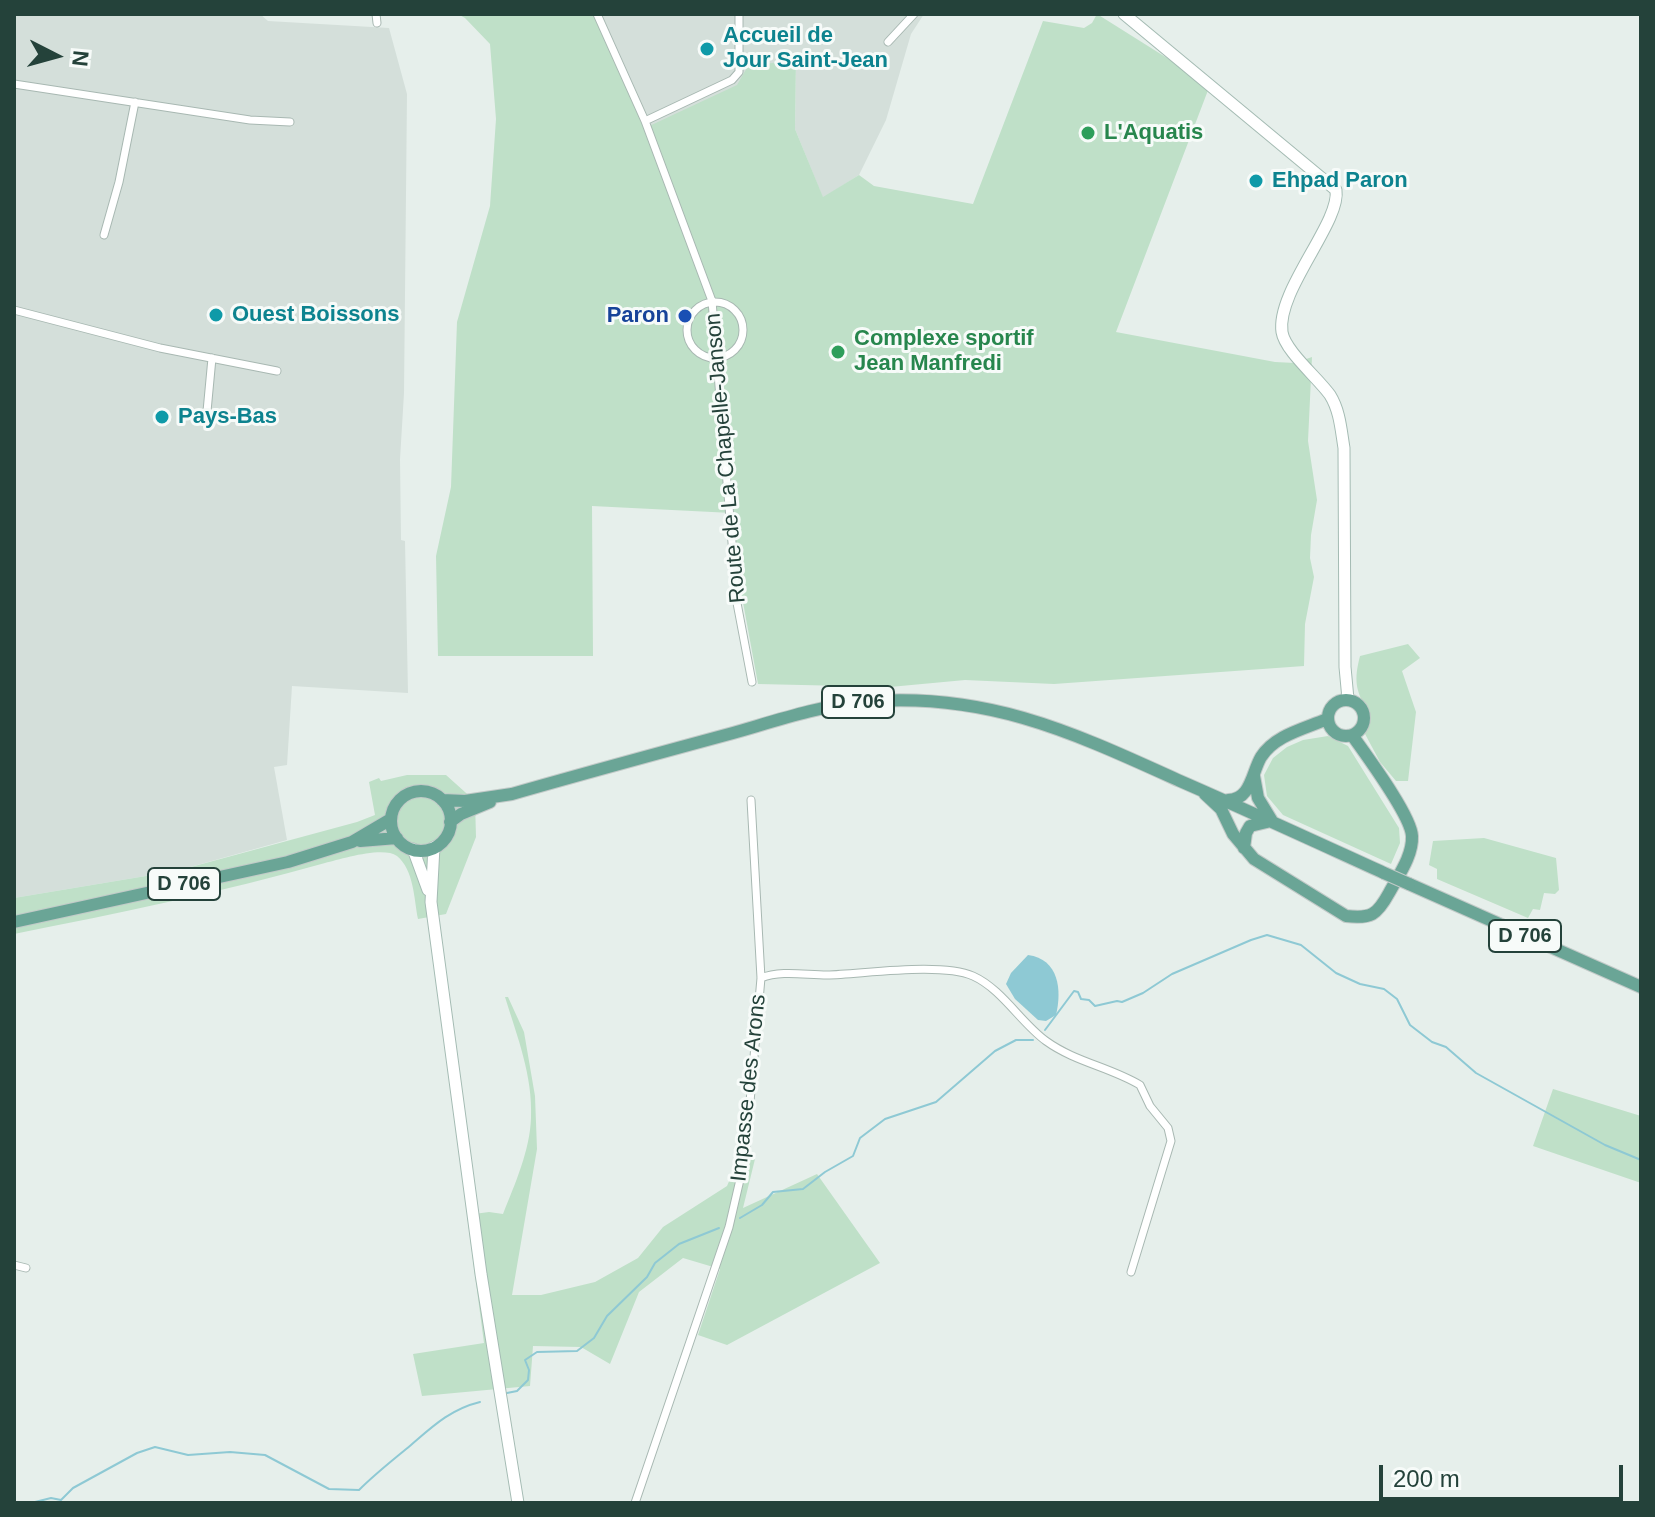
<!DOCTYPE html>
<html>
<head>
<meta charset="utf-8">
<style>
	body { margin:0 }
	#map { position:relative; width:1655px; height:1517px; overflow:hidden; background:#e6efeb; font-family:Helvetica,sans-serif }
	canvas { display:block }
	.frame { position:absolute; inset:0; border:16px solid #24423a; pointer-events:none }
	.north { position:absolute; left:16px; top:16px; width:80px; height:80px; -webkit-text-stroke:6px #f7fbf9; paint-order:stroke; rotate:96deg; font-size:22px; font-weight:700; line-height:32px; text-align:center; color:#24423a }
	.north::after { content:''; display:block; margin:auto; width:28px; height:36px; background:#24423a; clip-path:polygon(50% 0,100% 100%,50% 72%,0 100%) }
	.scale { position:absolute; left:1379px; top:1465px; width:244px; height:36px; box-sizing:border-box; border:4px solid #24423a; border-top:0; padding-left:10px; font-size:24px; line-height:28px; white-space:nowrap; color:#24423a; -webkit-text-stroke:6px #f7fbf9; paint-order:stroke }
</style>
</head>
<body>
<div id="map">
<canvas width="1655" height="1517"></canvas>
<div class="frame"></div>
<div class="north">N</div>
<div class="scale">200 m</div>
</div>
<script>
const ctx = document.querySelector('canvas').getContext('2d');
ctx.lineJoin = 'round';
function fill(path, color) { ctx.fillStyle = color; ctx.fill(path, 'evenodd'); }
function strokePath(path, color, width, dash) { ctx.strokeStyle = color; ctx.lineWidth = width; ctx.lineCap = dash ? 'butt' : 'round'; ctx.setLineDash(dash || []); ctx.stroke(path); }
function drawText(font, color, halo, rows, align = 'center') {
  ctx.font = font + ' Helvetica,sans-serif'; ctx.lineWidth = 6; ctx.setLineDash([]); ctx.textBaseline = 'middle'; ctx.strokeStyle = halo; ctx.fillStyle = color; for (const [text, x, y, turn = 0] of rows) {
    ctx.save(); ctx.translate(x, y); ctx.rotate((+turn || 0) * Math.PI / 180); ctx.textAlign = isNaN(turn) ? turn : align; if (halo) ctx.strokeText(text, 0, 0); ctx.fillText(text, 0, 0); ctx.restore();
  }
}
const built = new Path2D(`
	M14,14H260L268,21L389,28L407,94L404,393L400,459L401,540L405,541L408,693L292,686L287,765L274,767L287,840L176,871L14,898Z
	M593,14H924L911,34L886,120L859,175L823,198L795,129L796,60L645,129Z`);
const green = new Path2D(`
	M458,14H593L645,128L737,85L748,66L796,60L795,129L823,197L859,175L874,186L973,204L1043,21L1084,28L1092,23L1097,14L1210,85L1116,332L1275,362L1295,363L1312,357L1308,441L1317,500L1311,535L1310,558L1314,577L1305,624L1304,666L1054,684L965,680L890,687L758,684L740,586L732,513L592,506L593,656H438L436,556L451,487L457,322L490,206L496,119L490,44L465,18Z
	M1408,644L1420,658L1402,671L1416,712L1408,781H1396L1380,762L1364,732L1368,711C1355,691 1354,679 1360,656Z
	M1328,736L1348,746L1399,828L1400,843L1391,864L1283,815L1267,796L1264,775L1273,758L1287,747L1303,740Z
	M407,775H446L475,801L476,837L446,914L418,919C414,899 414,870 397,856C383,846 341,859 325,863C222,892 119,913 14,934V898L176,871L357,822L375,815L369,782L379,778L381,781Z
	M1484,838L1556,858L1559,890L1555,894L1544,893L1540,910L1533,909L1528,918L1437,879V869L1429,865L1433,841Z
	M505,997H508L524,1032L535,1096L537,1149L512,1295H541L595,1282L638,1258L663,1227L727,1186L740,1156L755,1159L743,1208L817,1174L880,1263L727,1345L698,1335L720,1269L683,1258L639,1292L610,1364L581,1347L533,1346L530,1386L422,1396L413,1354L484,1343L467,1215L489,1212L503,1214C515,1184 530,1150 531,1118C533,1076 517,1036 505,997Z
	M1553,1089L1641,1116V1183L1533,1146Z`);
const water = new Path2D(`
	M1028,955C1059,959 1062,990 1056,1015L1046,1021L1038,1020L1015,999L1006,984L1011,973Z`);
const stream = new Path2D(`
	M1045,1030L1074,991L1078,992L1081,999L1089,1000L1095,1006L1117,1001L1122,1002L1143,993L1172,974L1251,940L1267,935L1301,945L1336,973L1360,984L1384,989L1397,999L1410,1025L1432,1042L1446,1047L1476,1073L1605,1145L1641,1160
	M740,1218L762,1205L773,1192L803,1189L825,1172L853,1156L860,1138L885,1119L936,1102L995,1051L1016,1040H1033
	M507,1393L517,1391L528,1380L529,1370L525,1360L537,1352L577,1351L594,1338L607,1316L647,1277L655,1263L679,1244L719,1228
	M31,1503L51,1498L61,1500L73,1488L137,1453L155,1447L188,1455L230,1452L265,1455L329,1489L359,1490C376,1473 393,1460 411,1445C433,1426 451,1409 480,1402`);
const street = new Path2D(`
	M376,14L377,23
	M597,14L645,121L712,301L737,603L752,682
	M888,42L914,14
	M14,84L250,120L290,122
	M645,121L732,80L739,72V14
	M104,235L119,182L135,102
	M687 330a28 28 0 1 1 56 0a28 28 0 1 1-56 0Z
	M14,310L160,348L277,371
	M206,422L212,358
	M761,978C781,970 805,975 827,975C864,974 941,962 973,976C1002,989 1021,1023 1046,1041C1075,1062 1110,1067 1140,1085L1150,1106L1168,1128L1171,1141L1131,1272
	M14,1265L26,1268
	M635,1503L729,1227L745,1158L761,978L751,800`);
const secondary = new Path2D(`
	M1124,14L1336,190C1341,222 1276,291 1282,332C1285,351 1318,378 1330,395C1340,411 1341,430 1344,448L1345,667L1348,699
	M434,847L431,902L481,1274L518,1503
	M413,849L428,890`);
const primary = new Path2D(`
	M1328 718a18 18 0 1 1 36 0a18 18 0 1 1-36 0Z
	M1254,776L1258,798L1272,821
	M391 821a30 30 0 1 1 60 0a30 30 0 1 1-60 0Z
	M1205,794L1221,809L1233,834L1254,859L1346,916C1371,919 1377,915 1389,893C1398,876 1413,856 1412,836C1411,815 1366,755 1352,735
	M442,800L465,801L512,794C585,773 659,753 733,733C775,721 819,706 862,702C985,691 1072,732 1180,781C1249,811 1316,842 1384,873
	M1228,800C1251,800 1252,772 1261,757C1275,735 1304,729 1327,719
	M450,822L461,814L490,802
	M360,841L397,838
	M1244,848L1246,833L1250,826L1271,821
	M1409,884L1641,987
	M14,922L288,862L352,842L391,819`);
const primaryBridge = new Path2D(`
	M1384,873L1409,884`);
const markers = [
	[707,49,8,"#0f9aa8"],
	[1088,133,8,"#2e9e5b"],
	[1256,181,8,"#0f9aa8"],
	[216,315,8,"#0f9aa8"],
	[685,316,8,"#1a4fb4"],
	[838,352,8,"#2e9e5b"],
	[162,417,8,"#0f9aa8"]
];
const shields = [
	[858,702,72],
	[184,884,72],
	[1525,936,72]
];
const shieldNames = [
	["D 706",858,702],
	["D 706",184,884],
	["D 706",1525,936]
];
const cultureNames = [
	["Accueil de",723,36],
	["Jour Saint-Jean",723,61],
	["Ehpad Paron",1272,181],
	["Ouest Boissons",232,315],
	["Pays-Bas",178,417]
];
const leisureNames = [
	["L'Aquatis",1104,133],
	["Complexe sportif",854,339],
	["Jean Manfredi",854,364]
];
const transitNames = [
	["Paron",669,316]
];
const streetNames = [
	["Route de La Chapelle-Janson",726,458,-95],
	["Impasse des Arons",749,1088,-84]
];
fill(built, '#d4dfda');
fill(green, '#bfe0c8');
fill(water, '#8ec9d4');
strokePath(stream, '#8ec9d4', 2);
strokePath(street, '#a8b8b2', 9);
strokePath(secondary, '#a4bbb3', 13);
strokePath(primary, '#c2cac8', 14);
strokePath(street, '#fff', 7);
strokePath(secondary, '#fff', 11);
strokePath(primary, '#6aa596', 12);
strokePath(primaryBridge, '#c2cac8', 14, []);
strokePath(primaryBridge, '#6aa596', 12);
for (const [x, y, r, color] of markers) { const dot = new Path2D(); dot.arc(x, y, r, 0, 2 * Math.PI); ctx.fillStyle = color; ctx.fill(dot); strokePath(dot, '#f7fbf9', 3); }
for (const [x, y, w] of shields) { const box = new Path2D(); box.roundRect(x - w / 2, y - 16, w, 32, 6); ctx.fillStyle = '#f7fbf9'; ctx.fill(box); strokePath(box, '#24423a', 2); }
drawText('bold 20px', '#24423a', null, shieldNames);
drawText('bold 22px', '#0d838f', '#f7fbf9', cultureNames, 'left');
drawText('bold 22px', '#27864d', '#f7fbf9', leisureNames, 'left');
drawText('bold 22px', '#164399', '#f7fbf9', transitNames, 'right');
drawText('22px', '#24423a', '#f7fbf9', streetNames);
</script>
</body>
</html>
